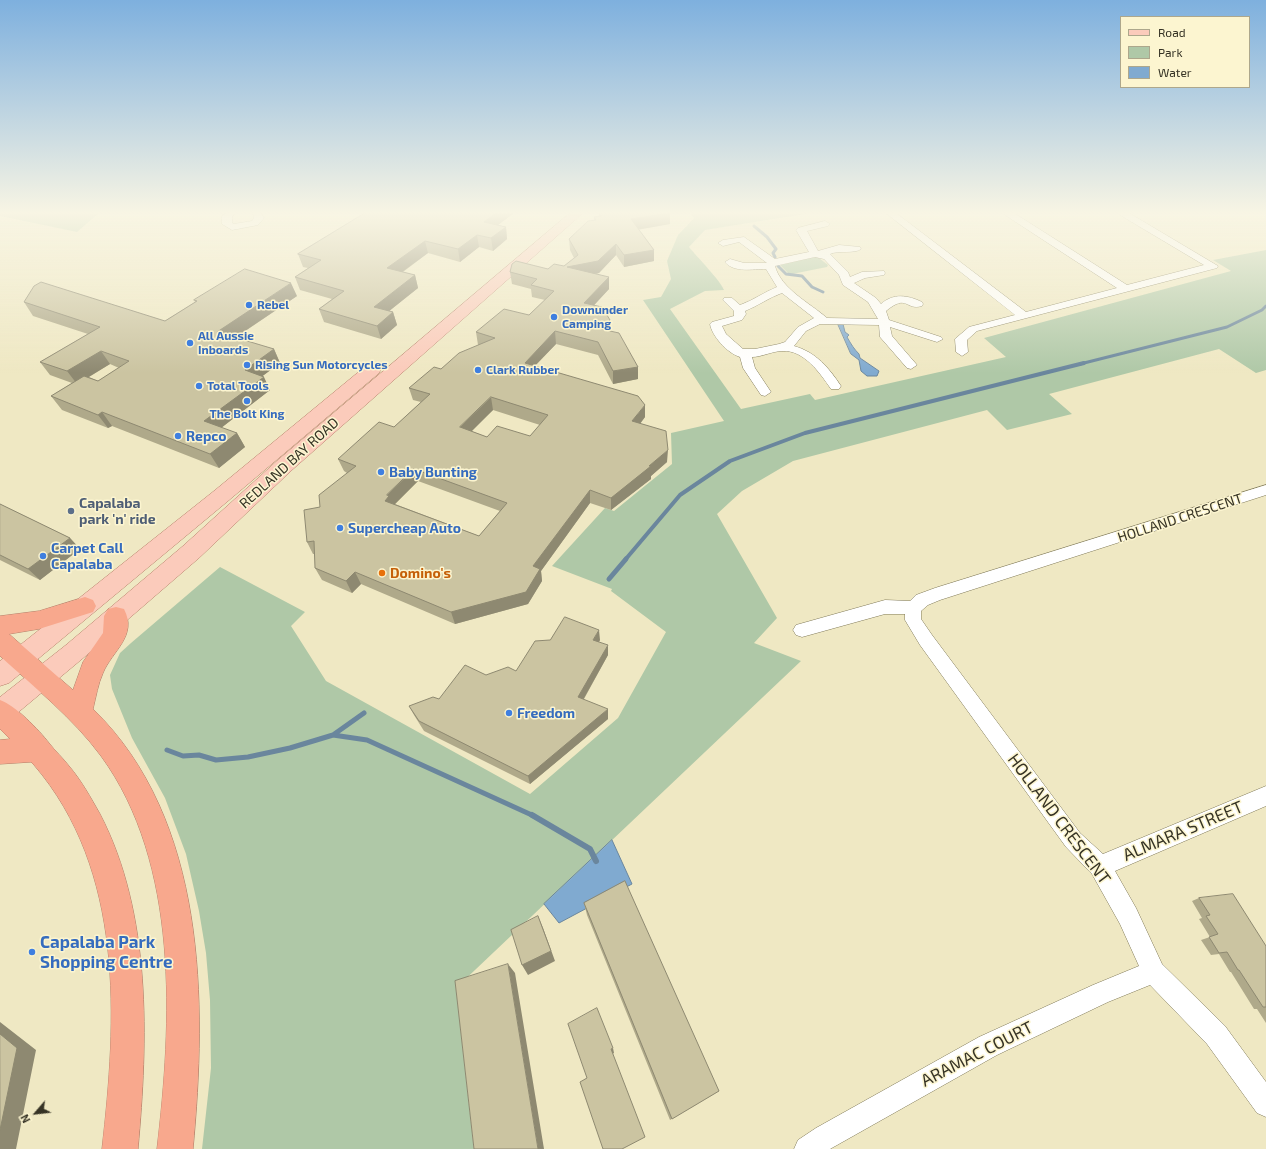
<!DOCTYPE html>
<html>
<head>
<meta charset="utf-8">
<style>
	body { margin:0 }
	#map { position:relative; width:1266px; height:1149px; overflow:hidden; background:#efe8c3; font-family:"Exo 2",sans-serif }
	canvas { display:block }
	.legend { position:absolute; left:1120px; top:16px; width:130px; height:72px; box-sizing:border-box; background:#fcf5d0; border:1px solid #ada78c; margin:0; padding:5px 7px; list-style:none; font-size:12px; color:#363325 }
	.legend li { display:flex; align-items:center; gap:8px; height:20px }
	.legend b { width:20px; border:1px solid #ada78c }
	.north { position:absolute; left:16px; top:1093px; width:40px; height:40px; -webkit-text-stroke:3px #fcf5d0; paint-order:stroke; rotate:242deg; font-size:11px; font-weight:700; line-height:16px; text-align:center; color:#363325 }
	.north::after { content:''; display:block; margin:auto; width:14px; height:18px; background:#363325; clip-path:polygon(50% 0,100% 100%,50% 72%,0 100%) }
</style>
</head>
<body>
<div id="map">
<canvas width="1266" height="1149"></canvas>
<ul class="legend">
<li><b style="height:5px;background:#fbcbbb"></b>Road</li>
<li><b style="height:11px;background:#afc8a7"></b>Park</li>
<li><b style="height:11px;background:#80aad0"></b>Water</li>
</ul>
<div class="north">N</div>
</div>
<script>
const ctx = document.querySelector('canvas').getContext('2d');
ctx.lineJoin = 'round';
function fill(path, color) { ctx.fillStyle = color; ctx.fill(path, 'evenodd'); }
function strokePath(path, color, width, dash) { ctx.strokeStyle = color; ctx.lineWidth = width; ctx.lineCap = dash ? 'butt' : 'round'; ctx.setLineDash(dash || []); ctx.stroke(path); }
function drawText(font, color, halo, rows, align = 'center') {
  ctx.font = font + ' "Exo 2",sans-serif'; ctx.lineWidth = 3; ctx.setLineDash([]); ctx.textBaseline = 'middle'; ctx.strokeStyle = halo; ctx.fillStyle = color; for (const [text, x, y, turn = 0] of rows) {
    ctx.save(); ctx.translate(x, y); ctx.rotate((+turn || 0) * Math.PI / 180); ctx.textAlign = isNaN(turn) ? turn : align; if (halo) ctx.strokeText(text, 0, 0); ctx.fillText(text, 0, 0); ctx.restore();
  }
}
const green = new Path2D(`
	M0,213H99L77,232L0,216Z
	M690,213H811L705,230L689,247C698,258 720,280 724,290L705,291L670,309L741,409L810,394L815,400L1006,357L984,338L1231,271L1213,260L1266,250V370L1256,373L1219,349L1049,394L1072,414L1007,430L987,410L793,461L742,491L717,514L777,618L754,643L801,661L456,988L474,1149H202L211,1068L210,1000L206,953L199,911L186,854L165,798L132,738L112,689L110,675L120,653L131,643L220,567L305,612L291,626L326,681L530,794L618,718L666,632L611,591L612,589L552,566L605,508L614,511L672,464L671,433L724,421L643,300L661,297L671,279L667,261L678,235L694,218Z
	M815,257L819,258L828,265L827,267L792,274L788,273L780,265Z`);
const water = new Path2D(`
	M838,324H843L845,332L849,335L847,337C851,344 854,349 859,354L860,358L879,371L877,376H867L861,371L859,360L851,354Z
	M612,840L632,884L559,923L544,904Z`);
const streamFar3 = new Path2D(`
	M754,226L767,237L776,249L773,253L775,257
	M778,263V266L786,274L802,276L812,287L823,292
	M1080,364L1227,327L1262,310L1266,306`);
const streamFar2 = new Path2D(`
	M625,560L680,495L730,461L805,433L1084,363`);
const streamFar1 = new Path2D(`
	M609,579L626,559
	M333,735L367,740L534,816
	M167,750L183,756L199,755L216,760L248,757L290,748L333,735L364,713`);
const stream = new Path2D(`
	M532,815L590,849L596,861`);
const street = new Path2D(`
	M226,213H235L232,217V223L234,224L252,221L254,218L253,213H261L264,218L258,225L232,230L222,224V216Z
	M886,213H896L1026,312L1117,288L1005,215L1004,213H1014L1127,285L1204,265L1120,215L1119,213H1129L1218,266L1217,268L977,331L967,340L968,352L962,356L956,352L955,339L969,327L1015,315Z
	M825,221L830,224L828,226L807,231L818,251L839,245L860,247L861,249C855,254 839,250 830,254L848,272L850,277L862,272L884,271L885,273L884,275L865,278L854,283L876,298L881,304C893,293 908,295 922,302L923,304L922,306C905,311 908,293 886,311L889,320L941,337L943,339L937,342L890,327L892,336L917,365L911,369L907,368L880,337L879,325L820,324L806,331L794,346C816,352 829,368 841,386L839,389H831C820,373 804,350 783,351C772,351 762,357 752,357L755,368L771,392L765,396L761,395L743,368L740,357C727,353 712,336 710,324L712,322L734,316V311L723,300L724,298H732L740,305C754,300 764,292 777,287L766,269C753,269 734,273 725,262L730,259L744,263H767L739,242L723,246L718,243L723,240L744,237L775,259L809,252L796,230L798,228ZM815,257L824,259L839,275L843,285L868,302L878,319L827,318C810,303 781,289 775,266ZM782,293L814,318L798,327L785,342L779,344L755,349H743L726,334L722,326L742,320L746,314L745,311C758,306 768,298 782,293Z
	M1266,485V495L940,600L928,605L921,611V619L932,635L1080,833L1103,854L1266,786V806L1115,871L1136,908L1162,964L1225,1026L1266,1082V1117L1257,1113L1207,1044L1150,985L1108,1002L997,1055L830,1149H794L798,1140L816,1128L979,1037L1093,985L1139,966L1120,924L1092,874L1066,847L920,645L905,620V614H885L802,637L796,635L793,630L796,625L885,600L910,601L916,595L935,588Z`);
const primary = new Path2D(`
	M570,213H583L292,470L199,558L82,659L9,720L0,723V697L66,645L183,546L278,460Z
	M373,364L379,365L381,369L379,373L228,501L9,683L0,686V661L214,491L367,365Z`);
const highway = new Path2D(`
	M85,597L93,600L96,606L93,612L39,629L9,634L73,690L83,662L103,633L104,616L108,609L116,607L124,609C138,636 112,651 103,673C98,684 96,697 93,709C207,820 207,1002 193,1149H157C172,1023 180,864 101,756C73,718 35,688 0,656V616L39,611Z
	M0,700C15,705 39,730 49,743C55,751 63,758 69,766C81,780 91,798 100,814C152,914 148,1040 138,1149H102C117,1019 125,871 34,765L31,762L0,764V740L10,739L0,729Z`);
const wall = new Path2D(`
	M364,213H514L498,225L506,227L507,239L493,251L479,247L460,262L428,253L403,272L415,275L418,288L389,311L393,312L397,325L381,339L324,322L319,309L332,299L300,290L295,277L308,268L303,267L298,254Z
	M599,213H670V224L639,229L654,250V261L624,267L616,255L599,273L596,274L609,289L594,305L610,331L638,367V379L613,384L598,355L556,344L535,366L645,417L640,424L667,462L651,476V479L611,510L590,503L541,571L542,581L528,604L455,624L361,584L352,593L322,580L315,568V554H313L307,542L320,507L347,473L344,471L338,459L394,427L421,402L413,400L409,388L441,369L479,345H478L476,332L529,315L545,300L532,297L531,289L512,284L510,272L548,269L564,266L574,258L570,250L569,239L594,220V217L599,216ZM493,410L540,425L530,436L487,437L471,431ZM418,481L500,511L479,536L395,504Z
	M297,296L235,338L274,349L280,363L262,376L270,390L221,428L237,433L245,447L219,468L112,426L108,428L62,410L51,396L72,383L50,375L40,362L88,334L33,316L24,302L165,321L195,302L194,300ZM110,364L119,368L98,381L89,377Z
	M0,504L70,538L80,549L40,580L0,560Z
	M600,640L599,642L608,655L584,699L608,719L530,784L424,731L414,715L409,706L439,699L486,675L516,671Z
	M1199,898L1266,946V1023L1257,1009H1254L1231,972H1230L1219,954L1211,955L1201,940L1210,937L1199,919L1202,918L1192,901Z
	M584,903L719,1091L670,1120L587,915Z`);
const shadedWall = new Path2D(`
	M496,213H514L486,234L484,222Z
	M670,213V224L631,231V219Z
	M506,227L507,239L493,251L491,238Z
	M477,235L479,247L460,262L458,249Z
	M425,241L428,253L391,280L387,268Z
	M616,244V255L599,273L568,278L567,267Z
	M654,250V261L624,267V255Z
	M415,275L418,288L378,320L374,307Z
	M609,277V289L585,315L584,303Z
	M291,283L297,296L224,345L217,332Z
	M393,312L397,325L381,339L377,326Z
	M610,320V332L601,329Z
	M555,331L556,344L526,375L525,363Z
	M274,349L280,363L252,384L245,370Z
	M101,351L110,364L77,384L67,371Z
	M638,367V379L613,384V371Z
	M264,377L270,390L212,435L204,421Z
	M491,397L493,410L463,440L460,427Z
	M645,405V417L632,434V421Z
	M102,412L112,426L108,428L98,415Z
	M237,433L245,447L219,468L210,454Z
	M668,450L667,462L651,476V479L611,510V498Z
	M414,469L418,481L393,506L385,501L387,495Z
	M590,490V503L541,571L542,581L528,604L455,624L451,612L533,566Z
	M70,538L80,549L40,580L28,569Z
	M355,572L361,584L352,593L346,581Z
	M599,630L600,640L594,650L593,640Z
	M608,645V655L579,707L578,697Z
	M608,709V719L530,784L528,776Z
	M538,916L543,928L555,961L528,975L522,965Z
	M508,964L515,973L544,1149H538Z
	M0,1022L36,1050L16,1149H0Z
	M613,1048L614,1053L612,1054L611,1049Z`);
const building = new Path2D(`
	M365,213H496L484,222L506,227L491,238L477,235L458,249L425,241L387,268L415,275L374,307L393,312L377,326L319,309L344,291L295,277L321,260L298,254Z
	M599,213H670L631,219L654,250L624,255L616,244L598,261L567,267L609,277L584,303L602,307L610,320L601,329L619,333L638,367L613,371L598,342L555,331L525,363L638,396L645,405L632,421L666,431L668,450L649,466H651L611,498L590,490L533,566L540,569L526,592L451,612L355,572L346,581L315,568L314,541L307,542L304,510L320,507L319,495L356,466L338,459L379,422L394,427L430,394L409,388L434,367L441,369L459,353L495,338L476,332L504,309L529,315L554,291L531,285L537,279L510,272L512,264L516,261L548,269L554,264L564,266L578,255L569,239L588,221L596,220L594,217L601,216ZM491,397L548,415L530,436L497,426L487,437L460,427ZM414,469L507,503L479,536L385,501L389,496L387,495Z
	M245,269L291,283L217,332L274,349L245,370L264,377L204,421L237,433L210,454L102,412L98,415L51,396L84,376L98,381L129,361L101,351L67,371L40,362L100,327L24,302L34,286L41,282L165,321L197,301L194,300Z
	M0,504L70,538L28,569L0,555Z
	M565,617L599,630L593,640L608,645L578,697L608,709L528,776L419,721L409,706L433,697L439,699L465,665L486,675L508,667L516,671L535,641L550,640Z
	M625,881L719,1091L672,1119L584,903Z
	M1233,894L1266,946V1007H1263L1239,970H1238L1227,952L1219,953L1209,937L1218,934L1206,916L1210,915L1199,898Z
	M538,916L551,951L522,965L511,930Z
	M508,964L538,1149H474L455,981Z
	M597,1008L613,1048L611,1049L645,1137L622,1149H603L580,1082L587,1078L568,1024Z
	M0,1034L17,1048L0,1130Z`);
const markers = [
	[249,305,4,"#3f7fe0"],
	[554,317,4,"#3f7fe0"],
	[190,343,4,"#3f7fe0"],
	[247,365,4,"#3f7fe0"],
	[478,370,4,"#3f7fe0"],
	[199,386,4,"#3f7fe0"],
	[247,401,4,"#3f7fe0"],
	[178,436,4,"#3f7fe0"],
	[381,472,4,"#3f7fe0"],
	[71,511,4,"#5c6f8a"],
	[340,528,4,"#3f7fe0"],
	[43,556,4,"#3f7fe0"],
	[382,573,4,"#e8710a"],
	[509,713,4,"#3f7fe0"],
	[32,952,4,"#3f7fe0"]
];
const farShopnames = [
	["Rebel",257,305],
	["Downunder",562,310],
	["Camping",562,324],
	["All Aussie",198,336],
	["Inboards",198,350],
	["Rising Sun Motorcycles",255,365],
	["Clark Rubber",486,370],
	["Total Tools",207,386],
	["The Bolt King",247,414,"center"]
];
const shopNames = [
	["Repco",186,436],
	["Baby Bunting",389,472],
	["Supercheap Auto",348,528],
	["Carpet Call",51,548],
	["Capalaba",51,564],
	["Freedom",517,713]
];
const streetNames = [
	["REDLAND BAY ROAD",289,463,-42],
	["HOLLAND CRESCENT",1180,518,-18]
];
const serviceNames = [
	["Capalaba",79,503],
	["park 'n' ride",79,519]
];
const foodNames = [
	["Domino's",390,573]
];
const nearStreetnames = [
	["HOLLAND CRESCENT",1059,819,53],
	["ALMARA STREET",1183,831,-23],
	["ARAMAC COURT",977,1054,-27]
];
const nearShopnames = [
	["Capalaba Park",40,942],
	["Shopping Centre",40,962]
];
fill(green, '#afc8a7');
fill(water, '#80aad0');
strokePath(water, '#6a869d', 1);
strokePath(streamFar3, '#6a869d', 3);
strokePath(streamFar2, '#6a869d', 4);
strokePath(streamFar1, '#6a869d', 5);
strokePath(stream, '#6a869d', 6);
strokePath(street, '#807a59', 1);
strokePath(primary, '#b47f69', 1);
strokePath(highway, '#b47f69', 1);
fill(street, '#fff');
fill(primary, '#fbcbbb');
fill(highway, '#f8a88d');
fill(wall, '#afa98a');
fill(shadedWall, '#8e8971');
fill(building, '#cbc4a1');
strokePath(building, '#8e8971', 1);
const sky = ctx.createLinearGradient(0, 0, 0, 373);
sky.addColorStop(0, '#7eb0de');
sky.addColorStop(0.57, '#f8f5e4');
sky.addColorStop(1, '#f8f5e400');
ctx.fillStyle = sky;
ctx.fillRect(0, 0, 1266, 373);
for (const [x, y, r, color] of markers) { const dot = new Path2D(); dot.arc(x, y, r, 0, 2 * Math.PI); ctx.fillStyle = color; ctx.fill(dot); strokePath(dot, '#fcf5d0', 1.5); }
drawText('bold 12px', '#366cbe', '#fcf5d0', farShopnames, 'left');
drawText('bold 14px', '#366cbe', '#fcf5d0', shopNames, 'left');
drawText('14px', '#363325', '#fcf5d0', streetNames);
drawText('bold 14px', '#4e5e75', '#fcf5d0', serviceNames, 'left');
drawText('bold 14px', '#c56008', '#fcf5d0', foodNames, 'left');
drawText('17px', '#363325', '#fcf5d0', nearStreetnames);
drawText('bold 17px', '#366cbe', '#fcf5d0', nearShopnames, 'left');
</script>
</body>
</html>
